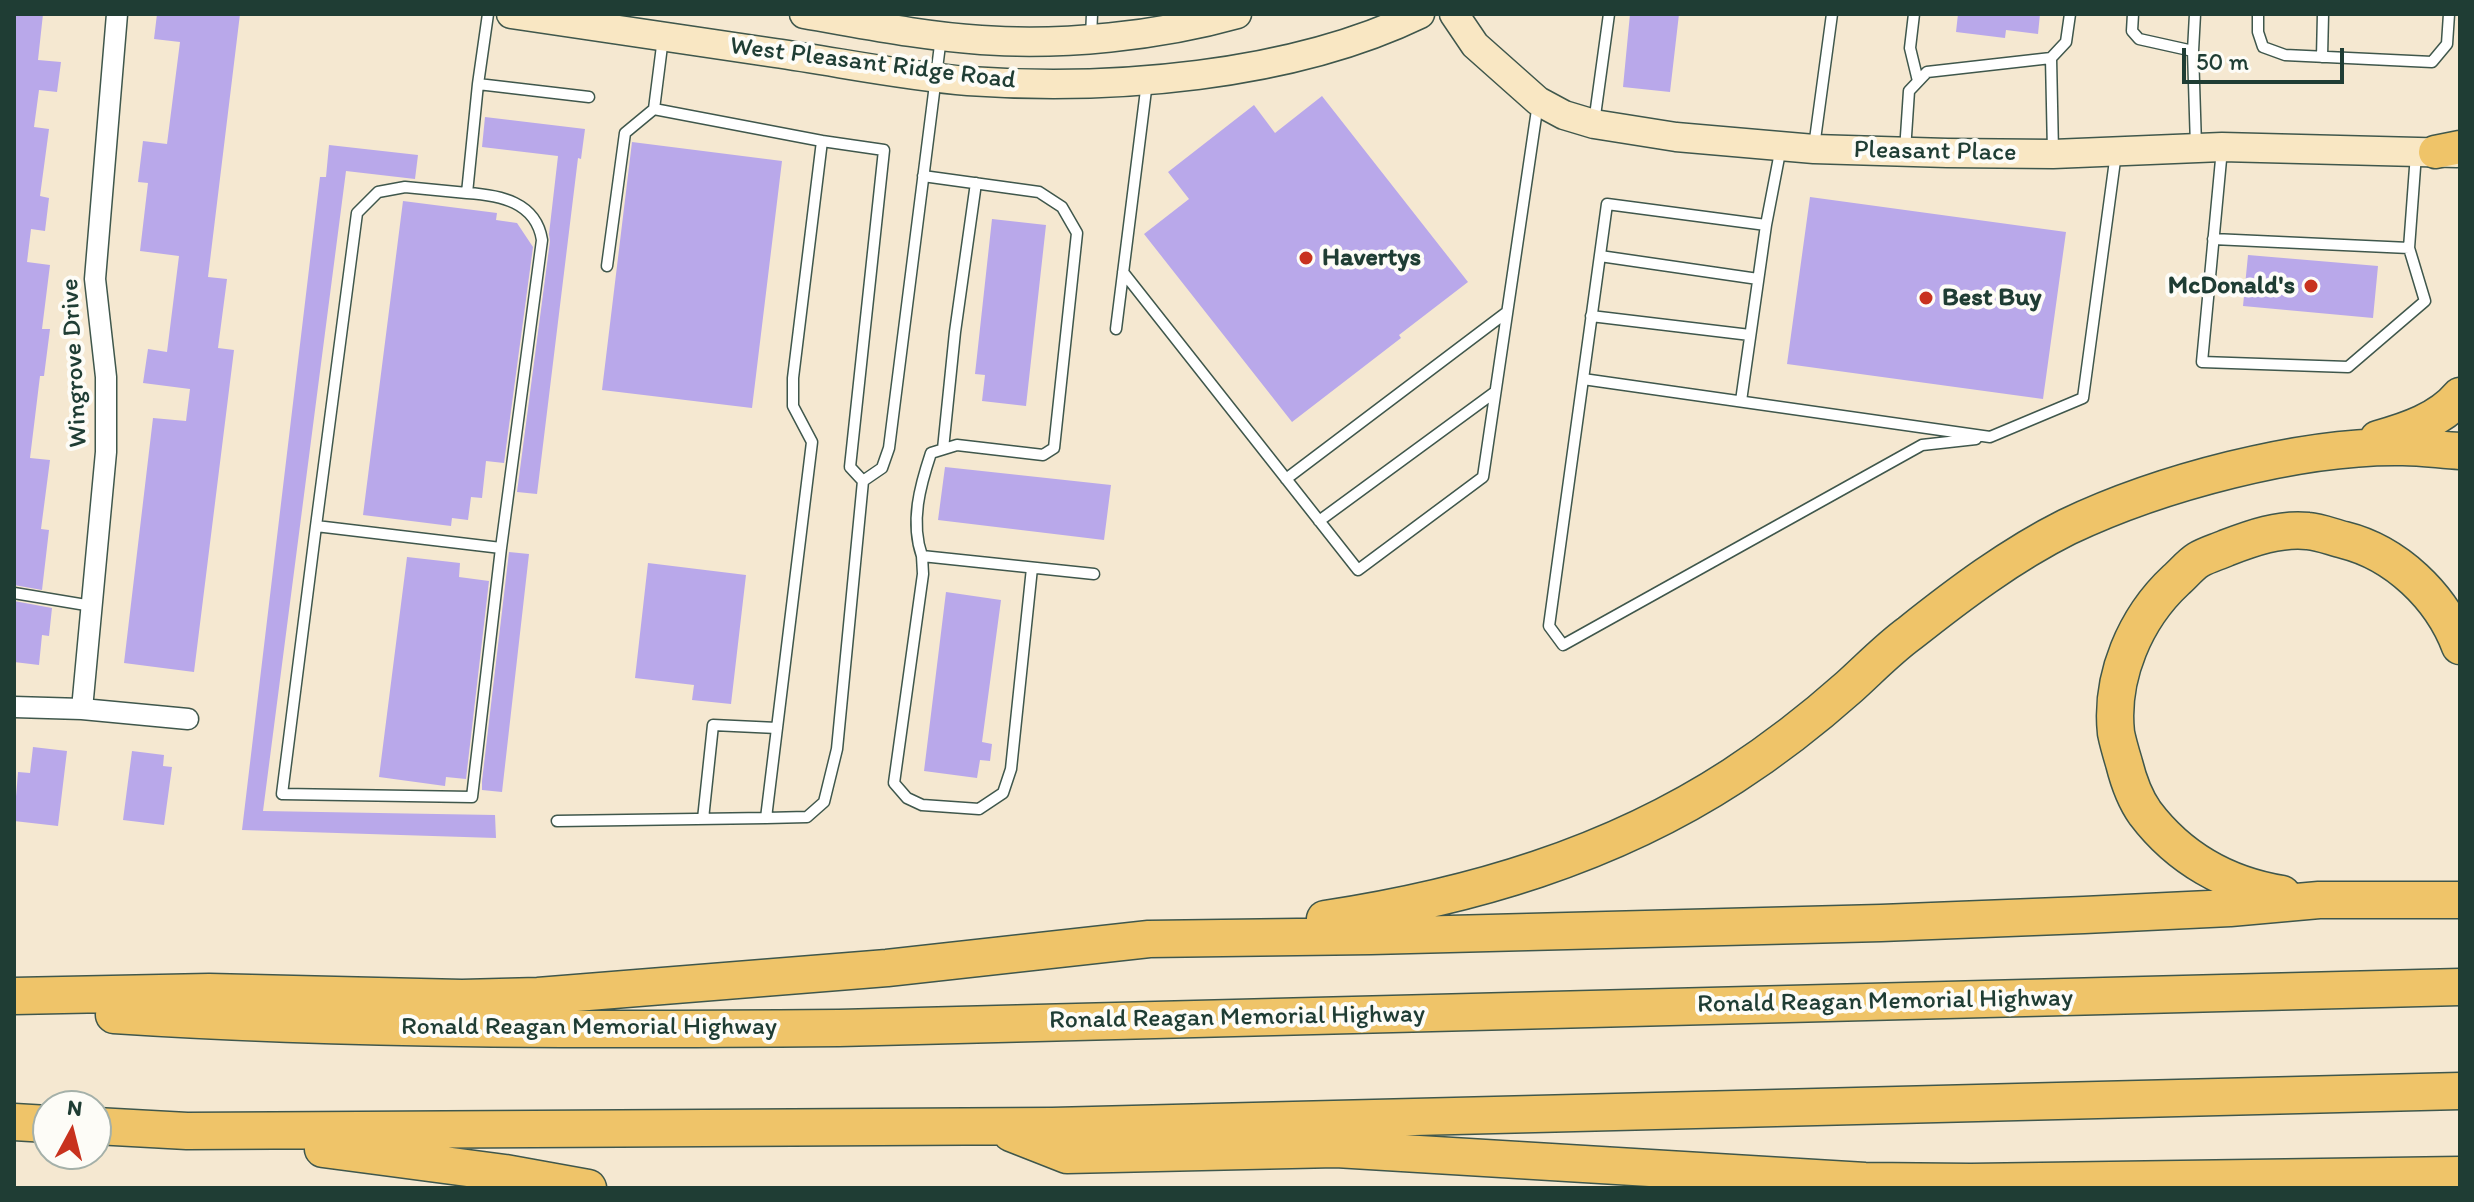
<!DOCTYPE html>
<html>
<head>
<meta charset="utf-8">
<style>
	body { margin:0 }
	#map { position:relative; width:2474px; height:1202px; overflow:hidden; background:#f5e8d1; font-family:Itim,sans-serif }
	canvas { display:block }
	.frame { position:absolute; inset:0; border:16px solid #1f3d34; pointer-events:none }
	.north { position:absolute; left:32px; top:1090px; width:80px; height:80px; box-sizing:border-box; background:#fdfcf7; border:2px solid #a4b0a9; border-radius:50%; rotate:7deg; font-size:22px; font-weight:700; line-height:32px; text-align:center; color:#1f3d34 }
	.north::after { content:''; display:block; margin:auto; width:28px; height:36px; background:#c8321e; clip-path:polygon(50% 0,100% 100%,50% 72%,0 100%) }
	.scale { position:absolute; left:2182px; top:48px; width:162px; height:36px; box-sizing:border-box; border:4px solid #1f3d34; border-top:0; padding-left:10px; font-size:24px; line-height:28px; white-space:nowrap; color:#1f3d34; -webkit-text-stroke:6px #fdfcf7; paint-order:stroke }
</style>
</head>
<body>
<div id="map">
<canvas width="2474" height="1202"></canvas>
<div class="frame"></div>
<div class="north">N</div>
<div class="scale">50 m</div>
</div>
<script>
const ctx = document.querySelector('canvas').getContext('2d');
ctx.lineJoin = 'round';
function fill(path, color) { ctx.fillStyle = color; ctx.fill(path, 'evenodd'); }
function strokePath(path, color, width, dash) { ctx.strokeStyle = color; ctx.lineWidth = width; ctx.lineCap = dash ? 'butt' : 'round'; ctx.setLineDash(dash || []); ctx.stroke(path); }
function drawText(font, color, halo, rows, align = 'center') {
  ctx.font = font + ' Itim,sans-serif'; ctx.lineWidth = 8; ctx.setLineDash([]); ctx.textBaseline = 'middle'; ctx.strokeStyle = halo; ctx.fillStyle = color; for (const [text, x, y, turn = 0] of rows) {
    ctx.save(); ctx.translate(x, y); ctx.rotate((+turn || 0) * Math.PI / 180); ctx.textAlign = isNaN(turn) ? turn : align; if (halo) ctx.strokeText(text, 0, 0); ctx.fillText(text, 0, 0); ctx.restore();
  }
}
const building = new Path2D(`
	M14,14H43L38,60L61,62L57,92L39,90L34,127L49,129L40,196L49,198L45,231L31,229L27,262L50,265L42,329H50L44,376H40L30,458L50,460L41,529L49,530L42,590L14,585Z
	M157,14H240L208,277L227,279L218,348L234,350L194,672L124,663L153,418L186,421L190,389L143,383L148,349L167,352L179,256L140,251L148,183L138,182L143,141L167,144L180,42L154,39Z
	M1630,14H1679L1670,92L1623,87Z
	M1958,14H2040L2038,34L2006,30L2005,38L1956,32Z
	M1322,96L1468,282L1399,335L1401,338L1292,422L1144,234L1189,199L1168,172L1254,105L1275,133Z
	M485,117L585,129L581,159L578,158L537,494L517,492L550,241L549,234L558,156L482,147Z
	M632,142L782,161L752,408L602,390Z
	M329,145L418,155L415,179L346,171L263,811L495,815L496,838L242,830L320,177H326Z
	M1810,197L2066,232L2043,399L1787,364Z
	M403,201L497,213L496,220L517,223L533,247L504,463L486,461L482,498L471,497L468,520L452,518L451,526L363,515Z
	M992,219L1046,225L1026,406L982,401L985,375L975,374Z
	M2248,255L2378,266L2373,318L2243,306Z
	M945,467L1111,485L1104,540L938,520Z
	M509,552L529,554L502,792L482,790V781Z
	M407,557L460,563L459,577L489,581L466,779L446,777L445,786L379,777Z
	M648,563L746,575L731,704L692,700L694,685L635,678Z
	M946,592L1001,600L982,742L992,744L990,761L980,760L977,778L924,771Z
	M14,601L52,608L49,636L42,635L39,665L14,662Z
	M33,747L67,751L58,826L14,821L18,772L30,773Z
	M132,751L164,755L163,766L172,767L164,825L123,820Z`);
const lane = new Path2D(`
	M488,14L478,84L589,97
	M1914,14L1910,48L1918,81
	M2133,14L2132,31L2139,39L2193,51L2196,146
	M2258,14V32L2263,47L2285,55L2432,62L2447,44L2449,14
	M1091,37L1092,14
	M2193,51L2195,14
	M2322,57L2323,14
	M2051,58L2053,152
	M1594,123L1609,14
	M1781,147L1766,225L1607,204L1583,379L1990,437L2083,398L2116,153
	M1814,147L1832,14
	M2222,149L2202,362L2348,367L2425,301L2409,248L2416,154
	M1905,151L1909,91L1927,72L2051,58L2066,42L2070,14
	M923,176L1039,192L1062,207L1077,233L1054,448L1043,455L957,445L931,453C920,486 910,522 922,556L1094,574
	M467,193C500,195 536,202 542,240L501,548L316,526L357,213L378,192L405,187L467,193L478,84
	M2213,239L2409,248
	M1600,256L1758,279
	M607,266L625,133L654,109
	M1123,272L1358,570L1483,477L1538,103
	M1591,316L1750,335
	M1116,329L1147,82
	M1583,379L1549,626L1563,645L1922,445L1976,439
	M1741,401L1766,225
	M943,449L955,332L976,183
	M1286,479L1507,312
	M863,481L882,468L889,448L941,37
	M1319,521L1495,392
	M316,526L282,794L472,797L501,548
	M922,556L923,574L894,783L907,798L922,805L979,809L1003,793L1011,769L1032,568
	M14,593L92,606
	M766,818L807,817L824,802L837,749L863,481L850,467L884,150L822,141
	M703,819L713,725L777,728
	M557,821L766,818L812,442L793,406V378L822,141L654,109L663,38`);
const street = new Path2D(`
	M14,707L82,709L188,719
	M82,709L106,452V377L95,279L117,14`);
const secondary = new Path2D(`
	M511,14C599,27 687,40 775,53C838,62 904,76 968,81C1110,91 1290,77 1420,14
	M804,14C863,24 922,36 981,40C1061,46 1159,36 1237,14
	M1454,14L1475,45L1538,101L1564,115L1594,124L1676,137L1814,149L1947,153L2053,154L2222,147L2457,153`);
const primary = new Path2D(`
	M2435,152L2460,147`);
const highway = new Path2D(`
	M2378,439C2407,431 2440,420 2460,396
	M2282,894C2227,885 2179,858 2145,813C2135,799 2128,779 2124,763C2121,753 2118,743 2116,733C2110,677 2135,618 2176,580C2183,574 2190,565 2198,560C2206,555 2217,552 2226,548C2252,538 2280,528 2308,531C2320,532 2332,537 2344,540C2396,553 2441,596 2460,646
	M1325,919C1470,897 1610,856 1733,776C1773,750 1813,719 1849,687C1869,669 1888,649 1910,633C1959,594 2011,555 2067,527C2159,483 2301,445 2403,447C2422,447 2441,450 2460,451
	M14,996L209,992L462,998L538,996L887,968L1149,939L1371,936L1881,923L2084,915L2230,908L2319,900H2460
	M114,1015C356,1031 598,1030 839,1028L2460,987
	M14,1122L48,1124
	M96,1126L187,1131L1052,1126L2460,1091
	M1011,1133L1067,1155L1336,1149L1865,1181L1971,1182L2460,1175
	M323,1149L505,1173L588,1188`);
const markers = [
	[1306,258,8,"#c8321e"],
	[2311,286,8,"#c8321e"],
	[1926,298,8,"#c8321e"]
];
const streetNames = [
	["West Pleasant Ridge Road",873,64,7],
	["Pleasant Place",1935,152,1],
	["Wingrove Drive",75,363,-93],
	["Ronald Reagan Memorial Highway",1885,1002,-1],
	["Ronald Reagan Memorial Highway",1237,1018,-1],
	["Ronald Reagan Memorial Highway",589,1027]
];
const poiNames = [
	["Havertys",1322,258],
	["McDonald's",2295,286,"right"],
	["Best Buy",1942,298]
];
fill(building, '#b9a8ea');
strokePath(lane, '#3f574c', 13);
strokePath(street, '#3f574c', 23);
strokePath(secondary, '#3f574c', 31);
strokePath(primary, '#3f574c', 35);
strokePath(highway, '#3f574c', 39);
strokePath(lane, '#fff', 10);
strokePath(street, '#fff', 20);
strokePath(secondary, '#f9e7c3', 28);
strokePath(primary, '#efc469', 32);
strokePath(highway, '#efc469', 36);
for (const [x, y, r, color] of markers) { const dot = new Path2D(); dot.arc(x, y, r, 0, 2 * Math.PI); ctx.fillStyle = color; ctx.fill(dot); strokePath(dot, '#fdfcf7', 3); }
drawText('26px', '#1f3d34', '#fdfcf7', streetNames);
drawText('bold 26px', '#1f3d34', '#fdfcf7', poiNames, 'left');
</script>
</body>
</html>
